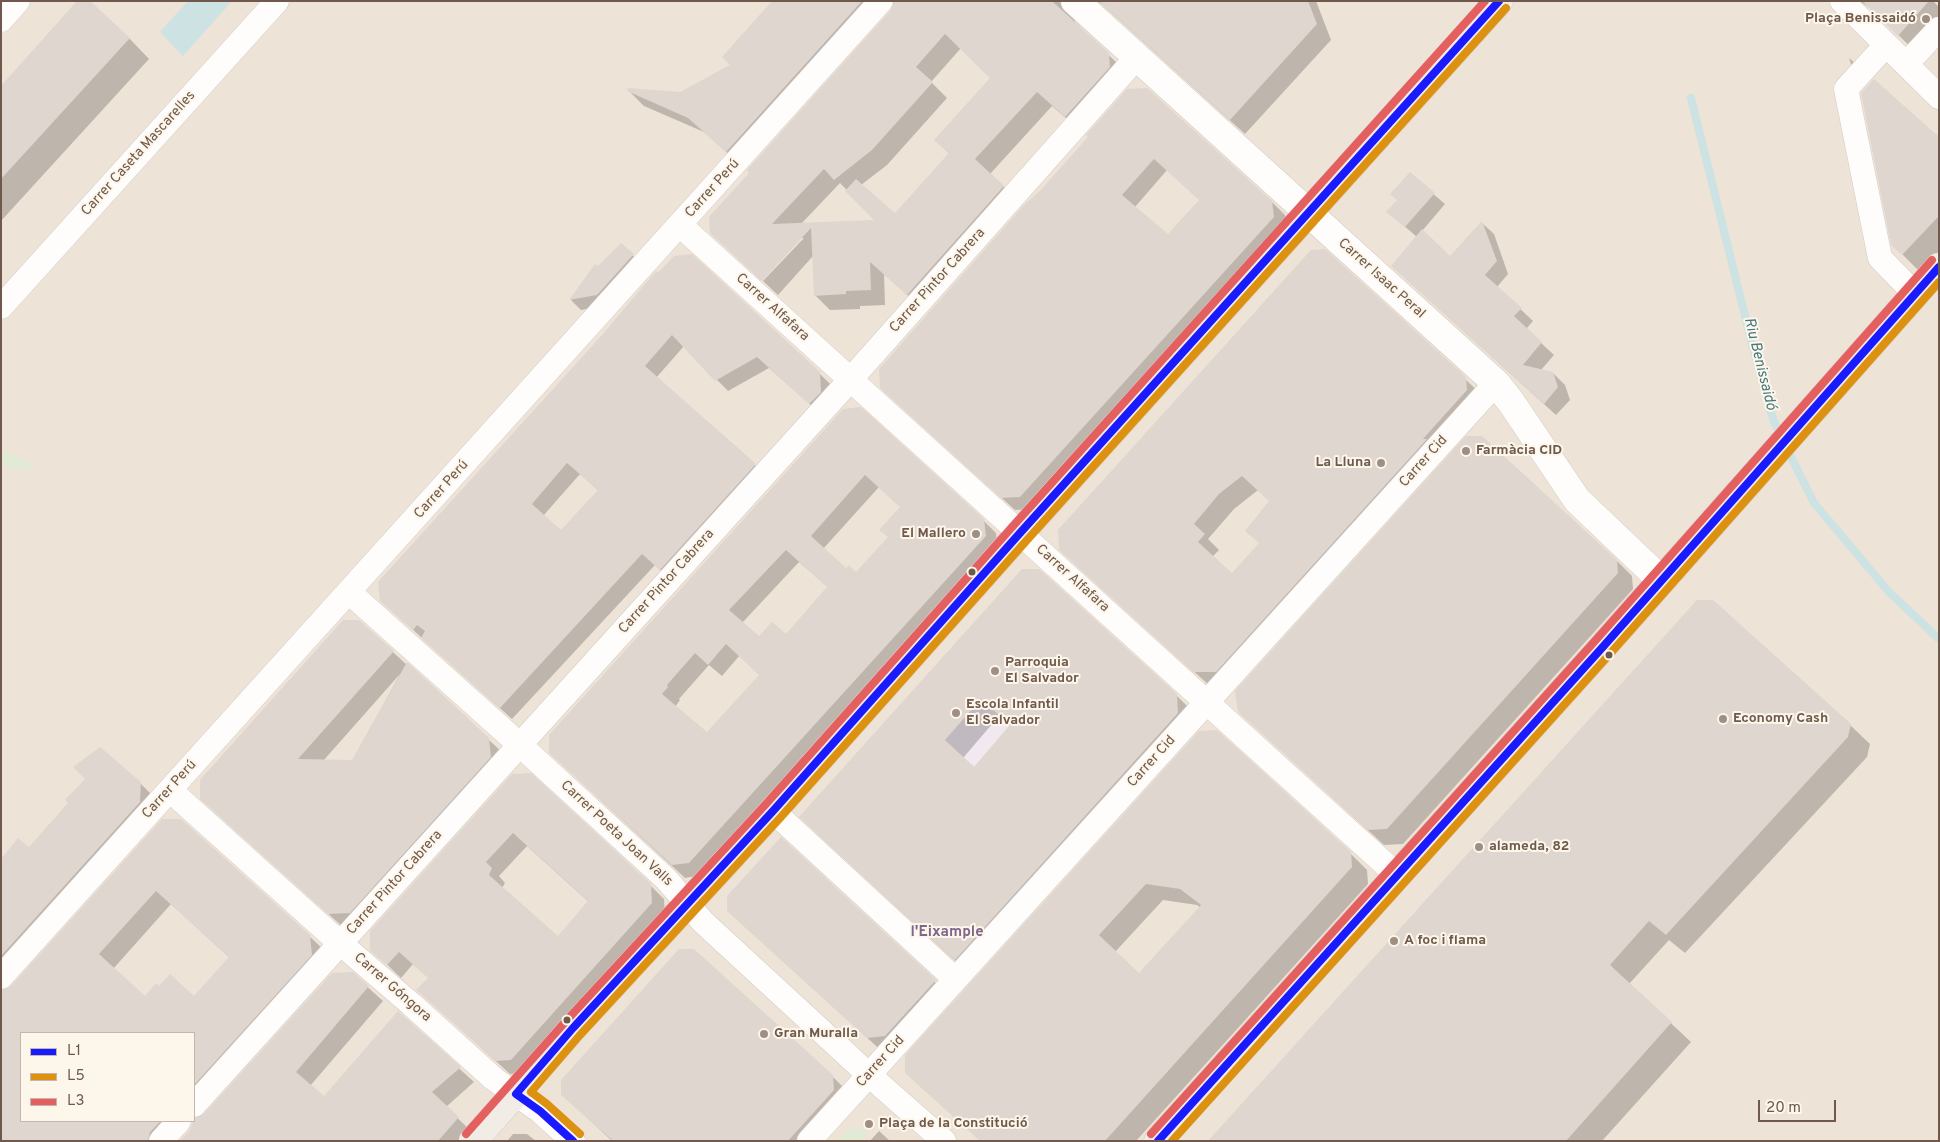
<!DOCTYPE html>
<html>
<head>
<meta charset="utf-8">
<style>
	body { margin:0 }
	#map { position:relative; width:1940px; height:1142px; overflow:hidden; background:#f5f0e9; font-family:Overpass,sans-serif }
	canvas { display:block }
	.frame { position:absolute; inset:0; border:2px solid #70594c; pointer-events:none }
	.legend { position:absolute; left:20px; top:1032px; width:175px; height:90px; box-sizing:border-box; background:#fdf6ea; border:1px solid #c5b7ab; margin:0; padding:6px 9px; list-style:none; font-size:15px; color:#70594c }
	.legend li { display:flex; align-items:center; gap:10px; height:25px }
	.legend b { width:25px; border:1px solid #c5b7ab }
	.scale { position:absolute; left:1758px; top:1100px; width:78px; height:22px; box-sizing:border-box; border:2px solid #70594c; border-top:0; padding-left:6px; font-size:15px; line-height:18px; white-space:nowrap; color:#70594c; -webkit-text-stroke:4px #fdf6ea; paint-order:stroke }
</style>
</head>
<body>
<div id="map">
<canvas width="1940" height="1142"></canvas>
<div class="frame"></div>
<ul class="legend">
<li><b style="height:6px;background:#1a1aff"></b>L1</li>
<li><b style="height:6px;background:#dd9111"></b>L5</li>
<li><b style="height:6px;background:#e45f5f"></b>L3</li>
</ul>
<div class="scale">20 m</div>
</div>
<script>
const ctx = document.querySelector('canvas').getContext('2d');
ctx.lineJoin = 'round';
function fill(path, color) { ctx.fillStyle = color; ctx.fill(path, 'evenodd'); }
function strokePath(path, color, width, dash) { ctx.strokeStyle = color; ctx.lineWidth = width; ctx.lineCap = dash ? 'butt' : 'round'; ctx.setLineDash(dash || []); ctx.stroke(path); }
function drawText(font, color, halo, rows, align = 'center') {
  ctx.font = font + ' Overpass,sans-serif'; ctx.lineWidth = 4; ctx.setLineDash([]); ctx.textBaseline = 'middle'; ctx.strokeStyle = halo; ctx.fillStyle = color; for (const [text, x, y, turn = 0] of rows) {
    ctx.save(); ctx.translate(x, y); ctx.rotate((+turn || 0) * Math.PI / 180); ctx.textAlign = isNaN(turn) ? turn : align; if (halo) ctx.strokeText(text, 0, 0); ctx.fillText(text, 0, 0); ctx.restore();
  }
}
const residential = new Path2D(`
	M1,1H1939V1141H1ZM21,1033H194V1121H21Z`);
const education = new Path2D(`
	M981,699L1010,725L974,767L903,702Z`);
const green = new Path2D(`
	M1,450L32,462L28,471L1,466Z
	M873,1126L863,1137L867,1141H837L847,1130Z`);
const water = new Path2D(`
	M188,1L231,2L183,56L160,32Z`);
const shadow = new Path2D(`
	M774,1H1084L1074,14L1075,22L1123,69L1081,131L1052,106L990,174L1018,201L923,309L884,274L885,305L860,306V309L830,310L815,295L813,256L778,295L763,281L804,238H800L761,280L711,233L892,11L896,2L886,7L742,166L704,132L644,106L629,91L680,93L732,65ZM961,48L992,78L935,140L950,154L895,215L861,185L887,165L947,98L931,82ZM840,183L877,221L801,224Z
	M1096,1H1316L1331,40L1245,134L1102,4Z
	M1859,1H1933L1939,7V24L1915,51L1869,7Z
	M129,38L149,59L1,221V87Z
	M1849,58L1858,66L1855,69L1851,64Z
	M1127,90L1272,202L1285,215L1286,229L1033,509L1015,510L894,400L1041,192L1090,137ZM1167,170L1200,200L1168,236L1135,207Z
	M1939,139V278L1923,275L1893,245Z
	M1410,174L1445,204L1422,231L1450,258L1482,223L1494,234L1508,274L1497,287L1533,321L1526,329L1554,355L1541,370L1553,373L1565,385L1570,400L1556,415L1392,266L1417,237L1388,212L1398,200Z
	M621,245L644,266L608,305L581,310L571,300L595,266L598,268Z
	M1325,250L1480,393L1210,686L1075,564ZM1258,490L1270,501L1260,544L1232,575L1212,557L1219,550L1208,539L1234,509Z
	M656,273L819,373L831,385L822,415L769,368L728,391L684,346L656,378L767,476L672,581L655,565L512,719L381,601ZM580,474L599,491L561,532L543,516Z
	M843,410L983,520L996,533L998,549L702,875L685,878L564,766ZM879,487L901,507L889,538L856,574L846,569L823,549ZM799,562L828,587L787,636L760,638L742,623ZM740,655L761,675L707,734L675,707L680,700L679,699L709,665L722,676Z
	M1616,560L1632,576L1633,589L1403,844L1384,845L1239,711Z
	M1023,571L1176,695L1194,713L973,977L819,835ZM999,716L1010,726L975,768L963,758Z
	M359,621L503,753L344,928L217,813ZM400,674L353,761H323Z
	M1850,725L1870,744L1867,757L1685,953L1669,940L1629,984L1691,1042L1602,1141H1210Z
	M1200,732L1350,853L1367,870L1368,884L1136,1141H980ZM1163,900L1197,905L1201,908L1139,974L1115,952Z
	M513,775L650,885L664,899L665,917L524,1073L510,1074L418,990L429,978L413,964L401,978L372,950ZM527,846L589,902L558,938L502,888L505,883L499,876Z
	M140,783L155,798L5,982L2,991L12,987L162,820L309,936L324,950L195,1116V1119H199L352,973L383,1001L310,1086L324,1098L398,1013L474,1082L446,1107L472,1132L465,1141H181L191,1131L194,1122H189L170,1141H1V861L29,849ZM171,904L230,958L194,998L159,987L145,998L113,969ZM122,1018L139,1033H194V1121H21V1033H111Z
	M781,839L951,997L885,1054L728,911Z
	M832,1076L847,1091L815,1141H612L563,1095Z
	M879,1131L890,1141H870Z
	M513,1134H527L536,1141H507Z`);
const stream = new Path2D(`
	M1691,98L1753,348L1773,419L1781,436
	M1786,447L1814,503L1889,592L1939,639`);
const building = new Path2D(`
	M77,1H90L130,38L1,179V86Z
	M772,1H862L726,152L688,118L627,91L628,88L680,92L730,65L722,57Z
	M894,1H1052L1109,53L1110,67L1065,117L1037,92L975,159L1004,186L907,295L870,262L871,290L846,291V294L814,296L811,228L762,281L710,233L709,217L749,173L747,170L891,10ZM945,34L990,78L934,140L949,153L895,213L856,179L845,191L874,220L772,224L824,169L834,180L872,150L933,82L916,67Z
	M1099,1H1308L1317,24L1230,120Z
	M1862,1H1929L1898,36Z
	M1874,79L1939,137V216L1902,255L1891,245L1861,93Z
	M1147,88L1272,201L1274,217L1020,497L1001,498L880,388L879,369L1025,204L1040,191L1088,137L1086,135L1127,89ZM1154,159L1199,200L1168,234L1122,195Z
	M1410,172L1435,193L1405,227L1386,212L1397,200L1390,194Z
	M1482,221L1497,261L1485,275L1522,308L1514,316L1542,342L1523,365L1553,372L1558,387L1544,404L1391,266L1422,229L1450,256Z
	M621,243L634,254L597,295L569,300L595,264L598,266Z
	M1325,249L1466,377L1467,390L1423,439H1427L1216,672H1193L1059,550L1058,530L1311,250ZM1242,476L1269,501L1245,531L1259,543L1232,573L1198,542L1205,534L1194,524L1219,494Z
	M692,254L820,372L821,392L809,404L757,357L715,381L672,335L645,366L756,464L660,570L642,554L500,708L421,638L425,631L417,625L413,630L380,601L378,582L603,334L656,271L658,273L674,256ZM567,463L598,490L561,530L532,504Z
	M861,407L984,519L986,536L689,863L672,865L549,753V735L843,409ZM865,475L900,507L879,530L888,537L856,572L849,565L846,568L811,536ZM786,550L827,587L786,634L772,622L759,636L729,610ZM726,644L759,675L707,732L662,694L668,687L667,685L695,653L708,665Z
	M1466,436H1482L1617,560L1618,573L1387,829L1368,830L1238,712L1235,691Z
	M1022,569H1039L1177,694L1178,713L955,960L799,817ZM981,699L1010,725L974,767L945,740Z
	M1697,600H1713L1851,724L1848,737L1666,935L1649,921L1610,965L1672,1022L1566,1141H1208Z
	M343,620H359L394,651L298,759L352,760L407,662L489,738L491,757L350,913L328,914L200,799V780Z
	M1217,730L1351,852L1352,867L1105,1141H980L905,1073V1055L1199,731ZM1146,884L1180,889L1201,905L1139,973L1099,935Z
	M100,747L141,782L140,802L1,956V859L18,838L29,847L68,803L65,800L85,779L73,767Z
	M531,773L651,884L652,903L511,1060L496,1061L416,990L428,978L399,952L387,965L370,951V931L512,774ZM513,833L588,901L558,936L489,875L492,868L486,862Z
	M162,819H181L310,935L312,955L194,1085V1033H21V1121H161L150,1132L148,1141H1V990L11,986ZM156,891L229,957L194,996L170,974L159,986L156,983L145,996L99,954Z
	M781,837L936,980L885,1036L867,1038L727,911V896Z
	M679,949H694L833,1075L834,1090L788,1141H613L561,1095V1080Z
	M353,972L369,986L296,1072L324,1096L398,1011L461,1067L432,1092L459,1117L438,1141H180L190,1130L194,1118L204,1114L332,973Z`);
const street = new Path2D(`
	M1842,1L1939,97
	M1,20L18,1
	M1886,45L1846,89L1880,258L1915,294
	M1906,64L1939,29
	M680,225L1396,874
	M1,307L277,1
	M349,592L520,745L666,879L703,922L869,1075L944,1141
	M171,791L340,943L411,1004L494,1079L540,1111L573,1141
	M773,811L955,979
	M1,977L881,1
	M194,1105L851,379L1137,57
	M161,1141L179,1121
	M809,1141L1496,383`);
const secondary = new Path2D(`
	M1075,1L1496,383L1511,402L1577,500L1661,580`);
const primary = new Path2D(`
	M473,1141L573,1028L773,811L1020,533L1499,1
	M1158,1141L1601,649L1939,267`);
const bus1 = new Path2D(`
	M573,1141L540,1111L516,1094L573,1028L773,811L1020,533L1499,1
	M1158,1141L1601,649L1939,267`);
const bus2 = new Path2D(`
	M580,1134L547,1104L531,1092L580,1035L780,818L1027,540L1506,8
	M1172,1141L1608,656L1939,282`);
const bus3 = new Path2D(`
	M466,1134L566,1021L766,804L1013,526L1485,1
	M1151,1134L1594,642L1932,260`);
const markers = [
	[1926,19,5,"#9f8e83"],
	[1466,451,5,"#9f8e83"],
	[1381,463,5,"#9f8e83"],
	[976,534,5,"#9f8e83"],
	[972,572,4.5,"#70594c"],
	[1609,655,4.5,"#70594c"],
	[995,671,5,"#9f8e83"],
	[956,713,5,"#9f8e83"],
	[1723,719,5,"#9f8e83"],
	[1479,847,5,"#9f8e83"],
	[1394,941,5,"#9f8e83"],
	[567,1020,4.5,"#70594c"],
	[764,1034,5,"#9f8e83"],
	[869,1124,5,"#9f8e83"]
];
const poiNames = [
	["Plaça Benissaidó",1916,19,"right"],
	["Farmàcia CID",1476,451],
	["La Lluna",1371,463,"right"],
	["El Mallero",966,534,"right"],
	["Parroquia",1005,663],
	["El Salvador",1005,679],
	["Escola Infantil",966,705],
	["El Salvador",966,721],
	["Economy Cash",1733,719],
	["alameda, 82",1489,847],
	["A foc i flama",1404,941],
	["Gran Muralla",774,1034],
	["Plaça de la Constitució",879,1124]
];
const streetNames = [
	["Carrer Caseta Mascarelles",139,154,-48],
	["Carrer Perú",713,189,-48],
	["Carrer Isaac Peral",1381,279,42],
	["Carrer Pintor Cabrera",938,281,-48],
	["Carrer Alfafara",772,308,42],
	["Carrer Cid",1424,462,-48],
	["Carrer Perú",442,490,-48],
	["Carrer Alfafara",1072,579,42],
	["Carrer Pintor Cabrera",667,582,-48],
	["Carrer Cid",1152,762,-48],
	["Carrer Perú",170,790,-48],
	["Carrer Poeta Joan Valls",616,834,43],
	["Carrer Pintor Cabrera",395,883,-48],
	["Carrer Góngora",392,988,41],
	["Carrer Cid",881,1062,-48]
];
const waterNames = [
	["Riu Benissaidó",1759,364,76]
];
const neighbourhoodNames = [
	["l'Eixample",947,933]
];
fill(residential, '#eee3d7');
fill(education, '#f1e8f0');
fill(green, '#e2ead5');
fill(water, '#cce2e3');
fill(shadow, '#0003');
strokePath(stream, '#cce2e3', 8);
fill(building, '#ded6cf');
strokePath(street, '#d4cdc8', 25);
strokePath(secondary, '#d4ccc6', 29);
strokePath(primary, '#d3cbc6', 29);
strokePath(street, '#fefdfc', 24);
strokePath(secondary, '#fefdfc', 28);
strokePath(primary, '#f1ece5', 28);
strokePath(bus1, '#1a1aff', 8);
strokePath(bus2, '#dd9111', 8);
strokePath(bus3, '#e45f5f', 8);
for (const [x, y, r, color] of markers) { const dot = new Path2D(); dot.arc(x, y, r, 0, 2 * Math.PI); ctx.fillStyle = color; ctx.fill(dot); strokePath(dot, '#fdf6ea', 2); }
drawText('bold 14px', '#70594c', '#fdf6ea', poiNames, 'left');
drawText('14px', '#70594c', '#fdf6ea', streetNames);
drawText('italic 15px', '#487881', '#fdf6ea', waterNames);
drawText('bold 15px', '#7e658c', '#fdf6ea', neighbourhoodNames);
</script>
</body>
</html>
